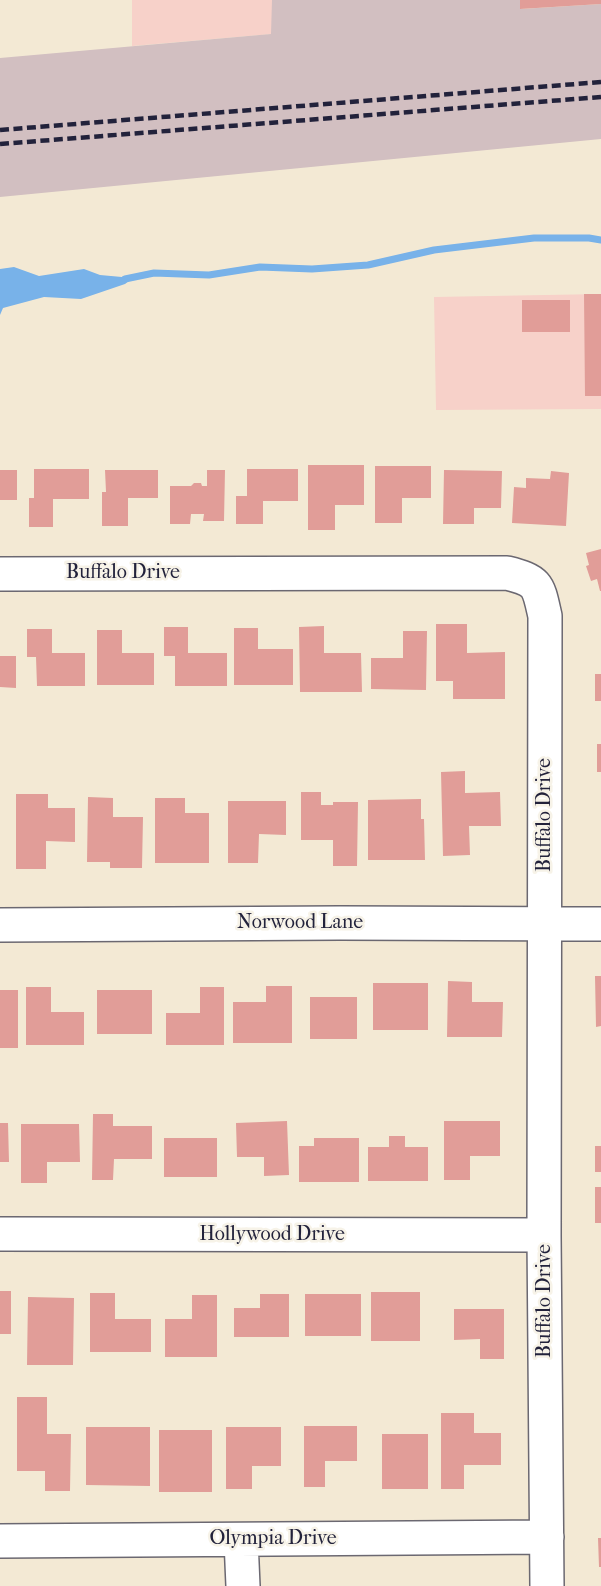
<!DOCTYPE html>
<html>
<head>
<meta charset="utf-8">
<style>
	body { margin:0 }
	canvas { display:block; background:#f3e9d4 }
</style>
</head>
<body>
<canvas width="601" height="1586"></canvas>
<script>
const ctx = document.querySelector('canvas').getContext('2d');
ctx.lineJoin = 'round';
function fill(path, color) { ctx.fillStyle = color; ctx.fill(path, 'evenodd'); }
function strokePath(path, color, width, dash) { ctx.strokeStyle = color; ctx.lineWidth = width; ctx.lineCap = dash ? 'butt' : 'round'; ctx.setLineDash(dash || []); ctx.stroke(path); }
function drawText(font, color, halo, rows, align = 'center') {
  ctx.font = font + ' "IM FELL French Canon",serif'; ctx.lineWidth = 5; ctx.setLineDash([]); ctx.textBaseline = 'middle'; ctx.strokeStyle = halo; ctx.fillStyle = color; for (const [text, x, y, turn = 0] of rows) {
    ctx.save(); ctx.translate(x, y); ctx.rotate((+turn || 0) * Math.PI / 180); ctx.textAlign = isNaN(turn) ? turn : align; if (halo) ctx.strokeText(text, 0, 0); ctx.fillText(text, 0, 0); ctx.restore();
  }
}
const built = new Path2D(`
	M132,0H272V34L132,46Z
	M601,294V409L436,410L434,297Z`);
const industrial = new Path2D(`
	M272,0H520L521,9L601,4V139L0,197V58L271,34Z`);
const water = new Path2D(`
	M14,267L39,276L84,269L100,275L133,278L125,284L81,299L44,297L3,308L0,315V269Z`);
const stream = new Path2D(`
	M125,279L154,273L209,275L260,267L312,269L368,265L434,250L534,238H589L601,240`);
const building = new Path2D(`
	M520,0H601V4L520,9Z
	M584,294H601V396H585Z
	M522,300H570V332H522Z
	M308,465H364V505H335V530H308Z
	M375,466H431V498H402V523H375Z
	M34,469H89V499H53V527H29V498H34Z
	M247,469H298V501H263V524H236V496H247Z
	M0,470H17V500H0Z
	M105,470H158V498H128V526H102V492H106Z
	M207,470H225L224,521H203L204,514H191L190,524H170V486H191L194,483H201L202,486H207Z
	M444,470L502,471L501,508H474V524H443Z
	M551,471L569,473L566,526L512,523L514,487L526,488V478L550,479Z
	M601,549V591H600L597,579L591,581L586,566L589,565L586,553Z
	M436,624H467V653L505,652V699H453V681H436Z
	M324,626V653H361L362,692H300L299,627Z
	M164,627H188V653H227V686H175V656H164Z
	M234,628H258V649H293V685H234Z
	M27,629H52V653H85V686H37L36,657H27Z
	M97,630H122V653H154V685H97Z
	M403,631H427L426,690L371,689V658H403Z
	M0,656H16V688L0,687Z
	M595,674H601V701H595Z
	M597,744H601V772H597Z
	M465,771V793L500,792L501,826H469L470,855L443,856L441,772Z
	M301,792H321V805H333V802H358L357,866H333V840H301Z
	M16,794H48V808H75V842L46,841V869H16Z
	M88,797L113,798V817H143L142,868H110V862H87Z
	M155,798H185V813H209V863H155Z
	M421,799V819H424L425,860H368V800Z
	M228,801H286V835L259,834L258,863H228Z
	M595,976H601V1026L596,1027Z
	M448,981L472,982V1002H503L502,1037H447Z
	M373,983H428V1030H373Z
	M266,986H292V1043H233V1002H266Z
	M26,987H51V1012H84V1045H26Z
	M200,987H224V1045H166V1013H200Z
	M0,990H18V1048H0Z
	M97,990H152V1034H97Z
	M310,997H357V1039H310Z
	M93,1114H113V1126H152V1159H114L113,1180H92Z
	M287,1121L289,1175L264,1176V1157H237L236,1123Z
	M444,1121H500V1156H470V1180H444Z
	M0,1123H8L9,1162H0Z
	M21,1124H79L80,1162H47V1183H21Z
	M389,1136H405V1147H428V1181H368V1147H389Z
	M164,1138H217V1177H164Z
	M314,1138H359V1182H299V1146H314Z
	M595,1146H601V1172H595Z
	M595,1187H601V1223H595Z
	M0,1291H11V1334H0Z
	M371,1292H420V1341H371Z
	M90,1293H115V1319H151V1352H90Z
	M260,1294H289V1337H234V1308H260Z
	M305,1294H361V1336H305Z
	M192,1295H217V1357H165V1319H192Z
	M28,1297L74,1298L73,1365H27Z
	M454,1309H504V1359H480V1339L454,1340Z
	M17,1397H47V1434H71L70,1491H45V1471H17Z
	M441,1413H474V1433H501V1465H464V1489H441Z
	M304,1426H357V1461H325V1487H304Z
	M86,1427H150V1486L86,1485Z
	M226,1427H281V1466H252V1489H226Z
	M159,1430H212V1492H159Z
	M382,1434H428V1489H382Z
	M598,1538H601V1567H599Z`);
const minor = new Path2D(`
	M0,574L507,573C539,581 538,585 545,616L544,1235L547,1586
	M0,925L340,923L601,924
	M0,1234L544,1235
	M241,1540L243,1586
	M0,1541L547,1537`);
const rail = new Path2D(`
	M0,130L601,82
	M0,144L601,97`);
const streetNames = [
	["Buffalo Drive",123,573],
	["Buffalo Drive",545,815,-90],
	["Norwood Lane",300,923],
	["Hollywood Drive",272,1235],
	["Buffalo Drive",545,1301,-90],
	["Olympia Drive",273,1539]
];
fill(built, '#f7d1c9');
fill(industrial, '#d2bfc1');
fill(water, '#78b2e9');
strokePath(stream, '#78b2e9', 7);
fill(building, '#e19d98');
strokePath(minor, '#6b6871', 36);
strokePath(minor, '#fff', 33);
strokePath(rail, '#22223b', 4.5, [9, 4.5]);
drawText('20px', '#22223b', '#f7f3e8', streetNames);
</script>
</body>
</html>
